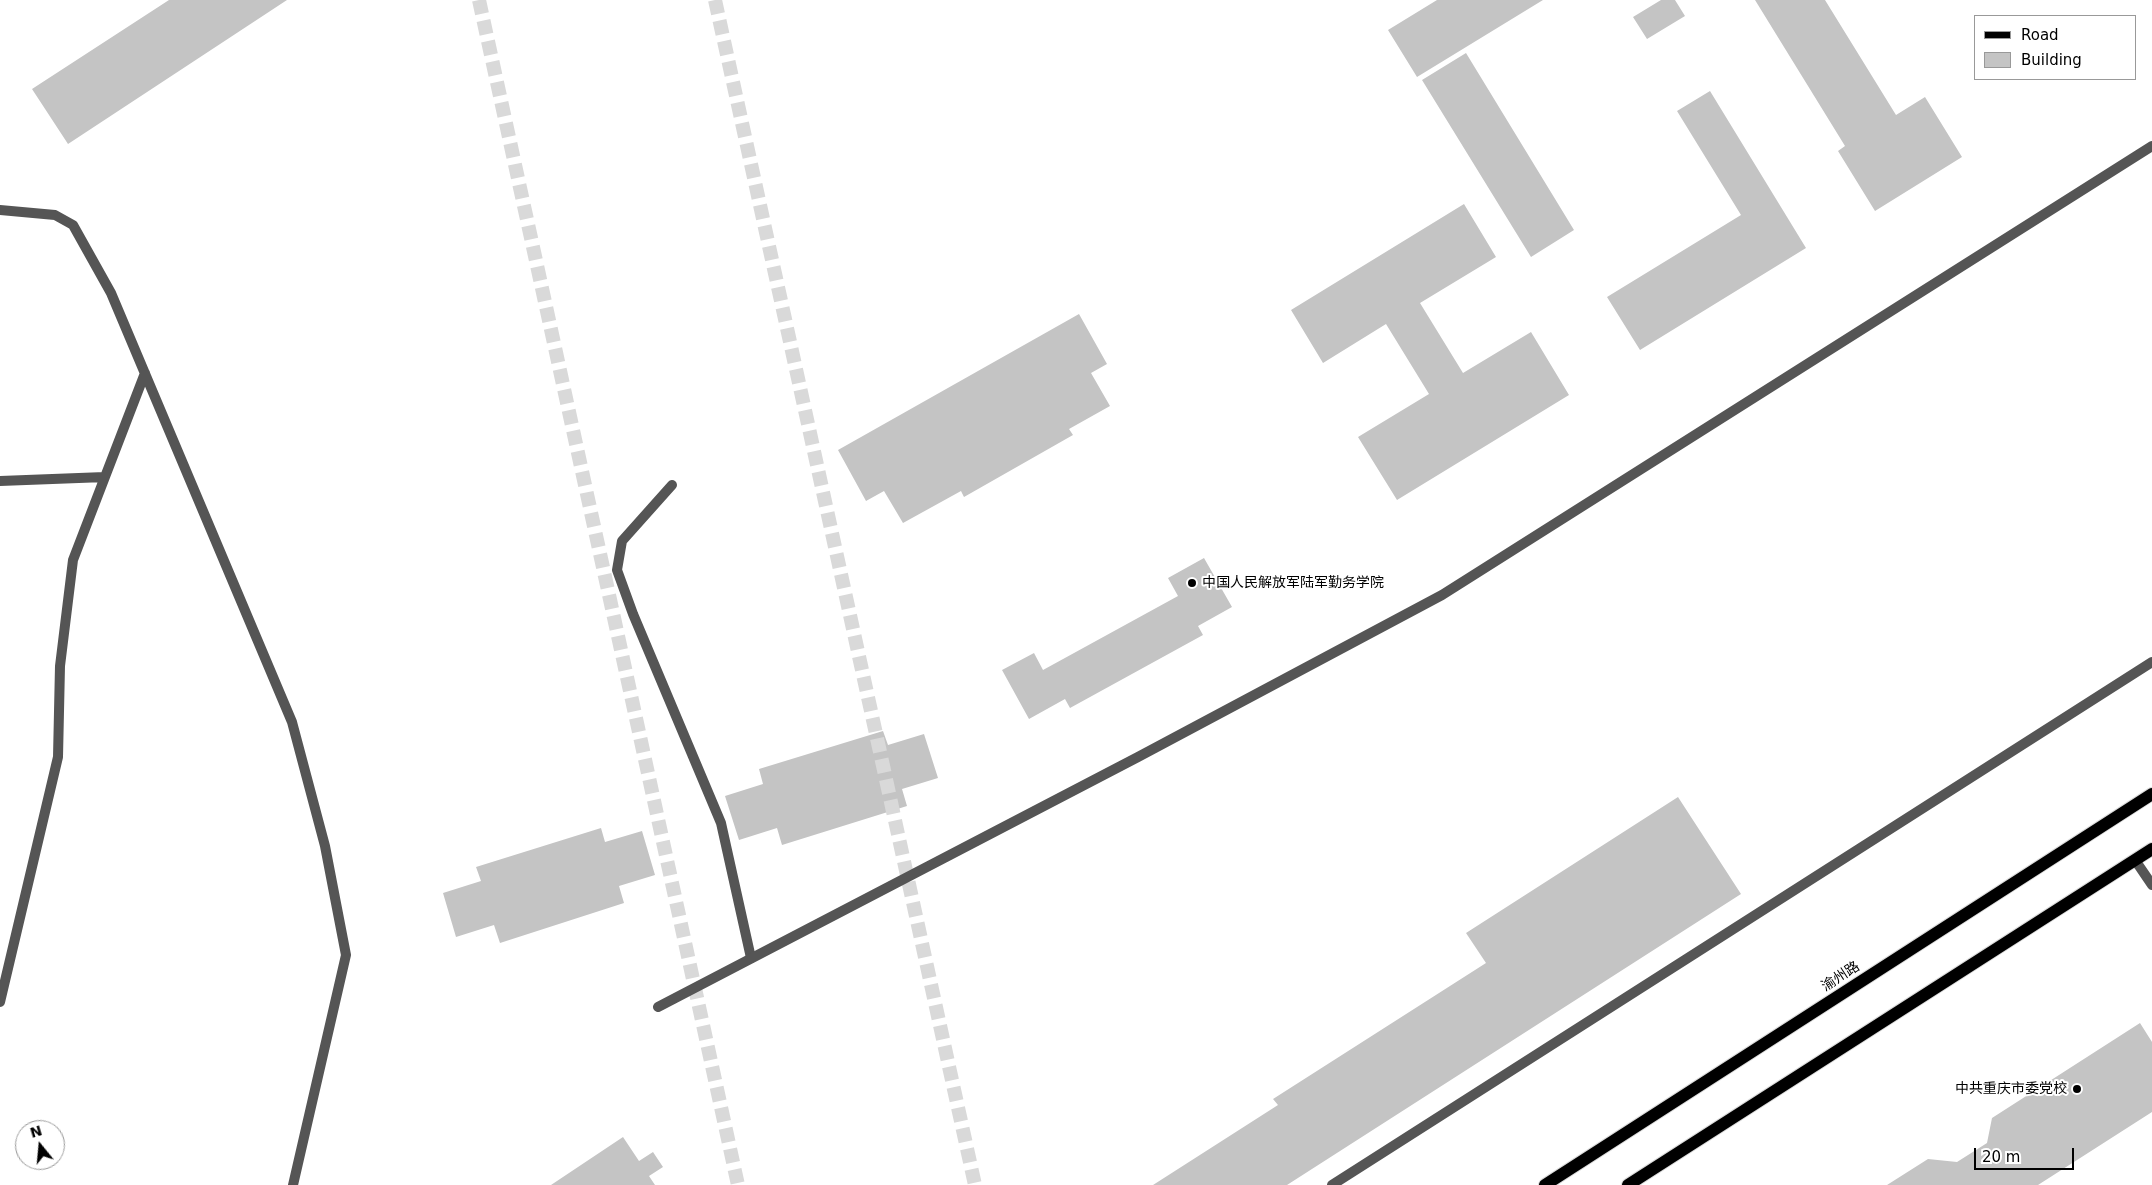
<!DOCTYPE html>
<html>
<head>
<meta charset="utf-8">
<style>
	body { margin:0 }
	#map { position:relative; width:2152px; height:1185px; overflow:hidden; background:#fff; font-family:"DejaVu Sans",sans-serif }
	canvas { display:block }
	.legend { position:absolute; left:1974px; top:15px; width:162px; height:65px; box-sizing:border-box; background:#fff; border:1px solid #999; margin:0; padding:6px 9px; list-style:none; font-size:15px; color:#000 }
	.legend li { display:flex; align-items:center; gap:10px; height:25px }
	.legend b { width:25px; border:1px solid #999 }
	.north { position:absolute; left:15px; top:1120px; width:50px; height:50px; box-sizing:border-box; background:#fff; border:1px solid #999; border-radius:50%; rotate:343deg; font-size:14px; font-weight:700; line-height:20px; text-align:center; color:#000 }
	.north::after { content:''; display:block; margin:auto; width:18px; height:22px; background:#000; clip-path:polygon(50% 0,100% 100%,50% 72%,0 100%) }
	.scale { position:absolute; left:1974px; top:1148px; width:100px; height:22px; box-sizing:border-box; border:2px solid #000; border-top:0; padding-left:6px; font-size:15px; line-height:18px; white-space:nowrap; color:#000; -webkit-text-stroke:4px #fff; paint-order:stroke }
</style>
</head>
<body>
<div id="map">
<canvas width="2152" height="1185"></canvas>
<ul class="legend">
<li><b style="height:6px;background:#000"></b>Road</li>
<li><b style="height:14px;background:#c4c4c4"></b>Building</li>
</ul>
<div class="north">N</div>
<div class="scale">20 m</div>
</div>
<script>
const ctx = document.querySelector('canvas').getContext('2d');
ctx.lineJoin = 'round';
function fill(path, color) { ctx.fillStyle = color; ctx.fill(path, 'evenodd'); }
function strokePath(path, color, width, dash) { ctx.strokeStyle = color; ctx.lineWidth = width; ctx.lineCap = dash ? 'butt' : 'round'; ctx.setLineDash(dash || []); ctx.stroke(path); }
function drawText(font, color, halo, rows, align = 'center') {
  ctx.font = font + ' "DejaVu Sans","Noto Sans SC",sans-serif'; ctx.lineWidth = 4; ctx.setLineDash([]); ctx.textBaseline = 'middle'; ctx.strokeStyle = halo; ctx.fillStyle = color; for (const [text, x, y, turn = 0] of rows) {
    ctx.save(); ctx.translate(x, y); ctx.rotate((+turn || 0) * Math.PI / 180); ctx.textAlign = isNaN(turn) ? turn : align; if (halo) ctx.strokeText(text, 0, 0); ctx.fillText(text, 0, 0); ctx.restore();
  }
}
const building = new Path2D(`
	M169,0H287L68,144L32,89Z
	M1437,0H1543L1417,77L1388,30Z
	M1661,0H1675L1685,16L1647,39L1633,17Z
	M1755,0H1825L1896,115L1925,97L1962,157L1875,211L1838,151L1845,146Z
	M1466,53L1574,230L1531,257L1422,80Z
	M1710,91L1806,248L1640,350L1607,297L1741,215L1677,111Z
	M1464,204L1496,257L1420,303L1463,373L1531,332L1569,395L1397,500L1358,437L1429,394L1386,324L1323,363L1291,310Z
	M1079,314L1107,364L1091,373L1110,406L1069,429L1073,435L964,497L961,491L903,523L884,491L866,501L838,450Z
	M1204,558L1232,607L1198,626L1203,635L1070,708L1065,699L1029,719L1002,670L1034,653L1043,670L1178,596L1168,578Z
	M883,731L888,745L924,734L938,778L902,789L907,806L782,845L777,828L739,840L725,796L763,784L759,769Z
	M1678,797L1741,894L1287,1185H1153L1278,1105L1273,1099L1486,963L1466,933Z
	M601,828L605,842L642,831L655,875L619,886L624,903L500,943L494,925L456,937L443,893L481,881L476,867Z
	M2140,1023L2152,1042V1112L2038,1185H1887L1928,1159L1957,1162L1987,1143L1992,1118Z
	M623,1137L639,1161L653,1152L663,1167L649,1176L655,1185H551Z`);
const trunkTunnel = new Path2D(`
	M479,0L738,1185
	M715,0L975,1185`);
const service = new Path2D(`
	M0,210L55,215L73,225L111,293L292,722L325,846L346,955L293,1185
	M0,481L105,477
	M672,485L622,541L617,570L633,614L721,823L751,958
	M0,1002L58,757L60,666L73,560L145,373
	M1332,1185L2152,662`);
const minor = new Path2D(`
	M2135,860L2152,885
	M658,1007L1138,757L1442,595L2152,146`);
const primary = new Path2D(`
	M1545,1185L2152,794
	M1628,1185L2152,849`);
const markers = [
	[1192,583,5,"#000"],
	[2077,1089,5,"#000"]
];
const poiNames = [
	["中国人民解放军陆军勤务学院",1202,583],
	["中共重庆市委党校",2067,1089,"right"]
];
const streetNames = [
	["渝州路",1841,977,-33]
];
fill(building, '#c4c4c4');
strokePath(trunkTunnel, '#d9d9d9', 14, [14, 7]);
strokePath(primary, '#dbdbdb', 14);
strokePath(service, '#555', 10);
strokePath(minor, '#555', 10);
strokePath(primary, '#000', 12);
for (const [x, y, r, color] of markers) { const dot = new Path2D(); dot.arc(x, y, r, 0, 2 * Math.PI); ctx.fillStyle = color; ctx.fill(dot); strokePath(dot, '#fff', 2); }
drawText('14px', '#000', '#fff', poiNames, 'left');
drawText('14px', '#000', '#fff', streetNames);
</script>
</body>
</html>
